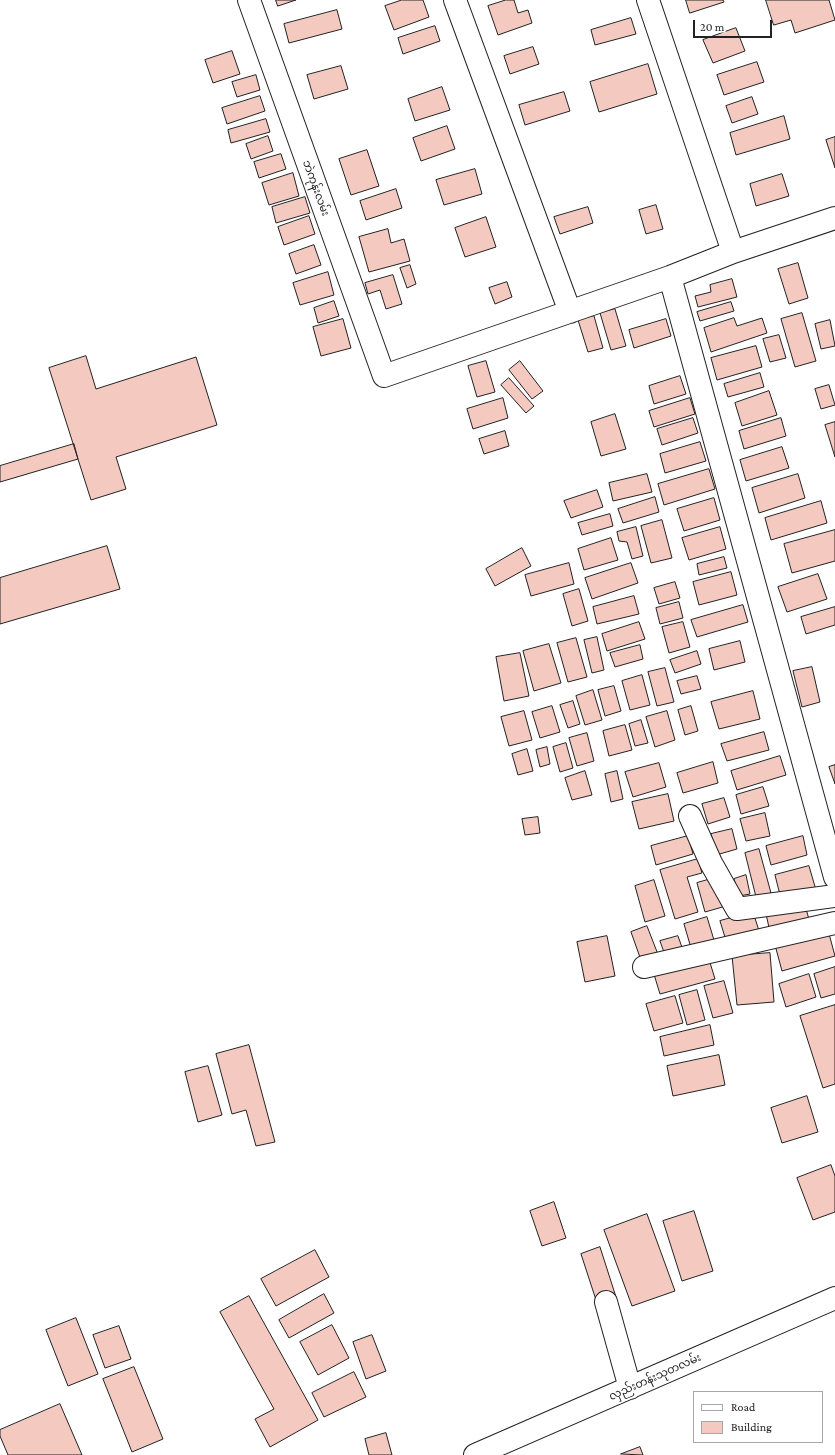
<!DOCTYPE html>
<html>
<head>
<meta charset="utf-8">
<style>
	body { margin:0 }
	#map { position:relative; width:835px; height:1455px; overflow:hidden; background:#fff; font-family:"Crimson Pro",serif }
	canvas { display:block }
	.legend { position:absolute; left:693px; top:1391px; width:130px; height:52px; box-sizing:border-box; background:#fff; border:1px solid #a7a7a7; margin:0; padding:5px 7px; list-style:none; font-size:12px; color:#222 }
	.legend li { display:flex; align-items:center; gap:8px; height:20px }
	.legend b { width:20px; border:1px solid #a7a7a7 }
	.scale { position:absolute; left:693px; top:20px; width:79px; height:18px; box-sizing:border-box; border:2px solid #222; border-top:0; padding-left:5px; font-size:12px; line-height:14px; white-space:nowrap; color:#222; -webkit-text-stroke:3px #fff; paint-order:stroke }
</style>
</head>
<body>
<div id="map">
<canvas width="835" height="1455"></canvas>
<ul class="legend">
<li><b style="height:5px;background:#fff"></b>Road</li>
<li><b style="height:11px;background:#f3c9c0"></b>Building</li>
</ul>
<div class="scale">20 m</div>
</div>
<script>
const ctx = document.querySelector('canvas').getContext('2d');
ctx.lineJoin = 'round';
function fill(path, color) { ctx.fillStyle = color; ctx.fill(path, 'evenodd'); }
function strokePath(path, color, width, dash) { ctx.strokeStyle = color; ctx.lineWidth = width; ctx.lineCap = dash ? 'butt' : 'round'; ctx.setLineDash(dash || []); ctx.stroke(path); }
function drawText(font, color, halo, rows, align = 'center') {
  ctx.font = font + ' "Crimson Pro","Noto Sans Myanmar",serif'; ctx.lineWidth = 3; ctx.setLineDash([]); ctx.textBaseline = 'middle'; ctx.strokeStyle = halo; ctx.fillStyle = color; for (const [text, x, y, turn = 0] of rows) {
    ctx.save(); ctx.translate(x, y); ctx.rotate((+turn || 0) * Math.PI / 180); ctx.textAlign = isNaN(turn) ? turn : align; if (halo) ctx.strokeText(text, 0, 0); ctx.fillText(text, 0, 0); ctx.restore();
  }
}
const building = new Path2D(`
	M276,0H296L278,6Z
	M402,0H423L429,17L394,30L385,6Z
	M506,0H514L518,13L528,10L532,23L498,35L488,6Z
	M686,0H723L724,2L690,13Z
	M766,0H829L835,20L795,33L791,20L774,25Z
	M337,10L342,29L289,43L284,24Z
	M631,18L636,34L595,45L591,30Z
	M435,26L440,41L403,54L398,38Z
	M736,28L745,51L713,63L703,40Z
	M533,47L539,64L510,74L504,56Z
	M232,51L240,74L213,83L205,60Z
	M757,62L764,82L724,95L717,75Z
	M648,64L657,94L599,112L590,82Z
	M341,66L348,89L314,99L307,75Z
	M256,75L260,90L237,97L232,82Z
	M442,87L450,110L415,121L408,99Z
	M564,92L570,111L525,125L519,105Z
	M260,96L265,111L227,124L222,108Z
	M752,97L758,114L732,123L726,106Z
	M784,116L790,139L736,155L730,133Z
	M266,119L270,132L231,143L228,130Z
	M447,126L455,149L421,161L413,138Z
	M268,136L273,151L251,159L246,144Z
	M835,137V168L826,140Z
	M367,150L379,186L351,195L339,159Z
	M281,154L286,169L259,178L254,162Z
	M475,169L482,194L444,205L436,180Z
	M293,173L299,196L269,205L262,183Z
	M782,174L789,196L756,206L750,184Z
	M396,189L402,208L366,220L360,201Z
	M305,197L310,213L276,223L272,207Z
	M656,205L663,229L646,234L639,210Z
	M588,207L593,223L560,234L554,217Z
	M309,216L315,234L284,245L278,227Z
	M486,217L496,247L465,257L455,228Z
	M388,229L391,243L404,239L410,261L369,272L359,237Z
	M314,245L321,265L296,274L289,254Z
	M798,263L808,298L789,304L778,269Z
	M410,265L416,284L407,288L400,268Z
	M328,272L334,295L300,305L293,283Z
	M393,275L402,304L386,309L380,290L368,294L365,283Z
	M732,279L737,297L698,307L695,296L711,292L710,285Z
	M507,282L512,297L495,304L489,288Z
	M334,301L339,316L318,323L314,308Z
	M731,302L734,311L700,321L697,312Z
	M615,309L626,346L611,350L600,313Z
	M802,313L816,361L795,367L781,319Z
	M594,316L603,348L588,352L578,320Z
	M734,318L737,326L762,318L767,333L711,352L704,328Z
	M343,319L351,348L321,356L313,327Z
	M666,319L671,336L634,348L629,330Z
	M830,320L835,346L821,349L815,324Z
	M779,335L786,358L770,362L763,339Z
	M756,346L762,367L717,380L711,358Z
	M86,356L96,389L196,357L217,425L116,457L126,489L91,500L49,368Z
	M486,361L495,392L477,397L468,366Z
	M520,361L543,391L532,399L509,370Z
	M760,373L764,387L728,397L724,384Z
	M680,376L686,394L654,404L649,386Z
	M509,378L534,406L526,413L501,385Z
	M829,385L835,405L821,409L815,389Z
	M769,391L777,415L742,426L735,403Z
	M503,398L508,418L473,429L467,409Z
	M690,398L695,414L654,427L649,411Z
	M615,414L626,449L601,456L591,422Z
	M693,418L698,433L662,445L657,429Z
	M781,418L786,436L744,449L739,431Z
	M835,422V457L825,425Z
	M505,431L509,446L484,454L479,439Z
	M700,442L706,461L665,473L660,454Z
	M74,444L78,459L0,482V466Z
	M782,447L789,468L746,481L740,460Z
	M709,469L715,489L664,505L658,484Z
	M647,474L652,492L613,501L609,483Z
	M798,474L805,498L759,513L752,488Z
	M597,490L603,507L571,518L564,501Z
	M655,497L659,512L623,523L618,509Z
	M714,498L720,520L684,531L677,509Z
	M821,501L827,523L771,540L765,518Z
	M610,514L613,526L582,535L578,523Z
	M662,520L672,558L651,563L641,526Z
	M636,527L643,556L632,559L627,542L619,541L617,532Z
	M720,527L726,549L689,560L682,538Z
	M835,530V561L792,573L784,544Z
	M611,538L618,560L584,570L578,549Z
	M107,546L120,589L0,624V578Z
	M522,548L531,566L495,586L486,569Z
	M724,557L727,568L699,575L697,564Z
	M569,563L574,584L531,596L525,575Z
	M631,563L638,583L592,599L585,578Z
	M731,572L737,595L699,605L693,582Z
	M818,574L827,599L787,612L778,587Z
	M675,582L680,598L659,604L654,588Z
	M579,589L588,621L572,626L563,594Z
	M634,596L639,614L597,624L593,607Z
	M679,602L683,618L660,624L656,608Z
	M743,605L748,622L697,637L691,620Z
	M835,607V625L806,634L801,617Z
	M639,622L645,639L607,651L602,634Z
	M683,622L690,647L669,653L662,627Z
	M597,637L604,670L592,673L584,640Z
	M576,638L587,677L568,682L557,643Z
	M740,641L745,662L714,670L709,649Z
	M549,644L561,683L534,691L523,651Z
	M640,645L643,659L615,667L610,653Z
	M697,651L701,664L675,673L670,660Z
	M520,653L529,696L504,701L496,657Z
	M812,667L820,702L802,707L793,671Z
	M665,668L674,702L657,706L648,672Z
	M642,675L650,705L630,710L622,681Z
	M697,676L701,689L681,694L677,681Z
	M614,686L621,711L605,716L598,690Z
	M593,690L602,720L585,725L576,696Z
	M753,691L760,719L719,729L711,702Z
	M573,701L580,724L568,728L560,705Z
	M552,706L560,732L540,738L532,712Z
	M691,706L698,731L685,735L678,710Z
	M524,711L532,740L509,746L501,717Z
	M667,711L675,740L655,747L646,717Z
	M641,720L648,743L635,746L629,724Z
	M625,725L632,750L609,756L603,731Z
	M764,732L769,750L727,761L721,744Z
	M587,733L594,761L577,766L569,738Z
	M566,743L573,768L560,772L553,747Z
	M547,747L550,764L540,767L536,750Z
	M527,749L533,771L518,775L512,754Z
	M780,756L786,775L737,790L731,771Z
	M713,762L718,783L683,793L677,773Z
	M659,763L666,787L633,797L625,772Z
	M835,765V784L829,767Z
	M585,771L592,795L572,800L565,778Z
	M617,771L623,799L611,802L605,774Z
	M763,787L769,806L741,814L736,795Z
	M668,794L674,821L639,829L632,802Z
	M724,798L730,817L708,824L702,804Z
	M765,813L770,836L746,841L740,819Z
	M538,817L540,833L525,835L522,819Z
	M732,829L737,849L716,855L711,834Z
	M688,836L693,854L656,865L651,846Z
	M803,836L807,855L771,865L766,846Z
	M759,849L771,893L756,897L745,853Z
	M698,859L702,873L687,877L698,912L675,919L660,870Z
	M809,866L816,890L781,899L775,875Z
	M746,875L750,894L739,896L734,879Z
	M718,877L726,906L705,912L697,883Z
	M654,880L665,916L645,922L635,886Z
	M805,905L810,923L770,932L766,914Z
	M753,912L761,937L728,947L720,921Z
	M707,917L714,940L691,948L684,924Z
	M647,926L659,957L642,963L631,932Z
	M828,930L835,956L782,971L775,945Z
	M607,936L615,976L585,982L577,942Z
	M678,936L684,953L666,958L660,941Z
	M770,953L774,1002L737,1005L732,956Z
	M708,956L715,979L660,994L653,971Z
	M835,967V994L821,998L814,974Z
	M809,974L816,997L786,1007L779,984Z
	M724,981L733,1013L713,1018L704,986Z
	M697,990L705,1020L687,1025L679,995Z
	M675,996L683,1023L654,1031L646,1004Z
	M835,1005V1084L823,1088L800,1016Z
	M710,1025L714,1045L664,1056L660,1037Z
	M249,1045L275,1142L256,1146L246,1110L232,1114L216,1054Z
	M719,1055L725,1085L673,1096L667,1066Z
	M208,1066L222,1115L198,1122L185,1072Z
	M807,1096L818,1132L782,1143L771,1108Z
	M831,1165L835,1176V1212L813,1220L797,1178Z
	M554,1202L566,1238L542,1246L530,1211Z
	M694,1211L713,1271L682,1281L663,1221Z
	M647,1214L675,1291L632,1306L604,1230Z
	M600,1247L616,1297L597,1303L581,1254Z
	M315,1250L329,1277L276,1306L261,1279Z
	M324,1294L334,1313L289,1338L279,1320Z
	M249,1296L318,1420L270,1447L255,1419L274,1409L220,1312Z
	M76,1318L98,1374L68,1386L46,1330Z
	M332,1325L349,1358L318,1375L300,1342Z
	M119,1326L131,1359L105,1368L93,1335Z
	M372,1335L386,1371L366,1379L353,1342Z
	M134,1367L163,1439L132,1452L103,1379Z
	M354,1372L366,1397L324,1417L312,1393Z
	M60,1404L82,1455H8L0,1436V1430Z
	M386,1433L392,1455H369L365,1439Z
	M640,1447L643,1455L621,1454Z`);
const minor = new Path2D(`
	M249,0L384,376L670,277L733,252L835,218
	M455,0L570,312
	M648,0L733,252
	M670,277L835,877
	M690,816L711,863L737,909L835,896
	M644,967L835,923
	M606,1302L630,1388
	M475,1455L835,1298`);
const streetNames = [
	["ဘဲကုန်းလမ်း",316,188,70],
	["လှည်းတန်းသုတလမ်း",655,1377,-24]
];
fill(building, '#f3c9c0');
strokePath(building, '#222', 1);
strokePath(minor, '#222', 24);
strokePath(minor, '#fff', 22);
drawText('11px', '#222', '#fff', streetNames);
</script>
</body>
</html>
